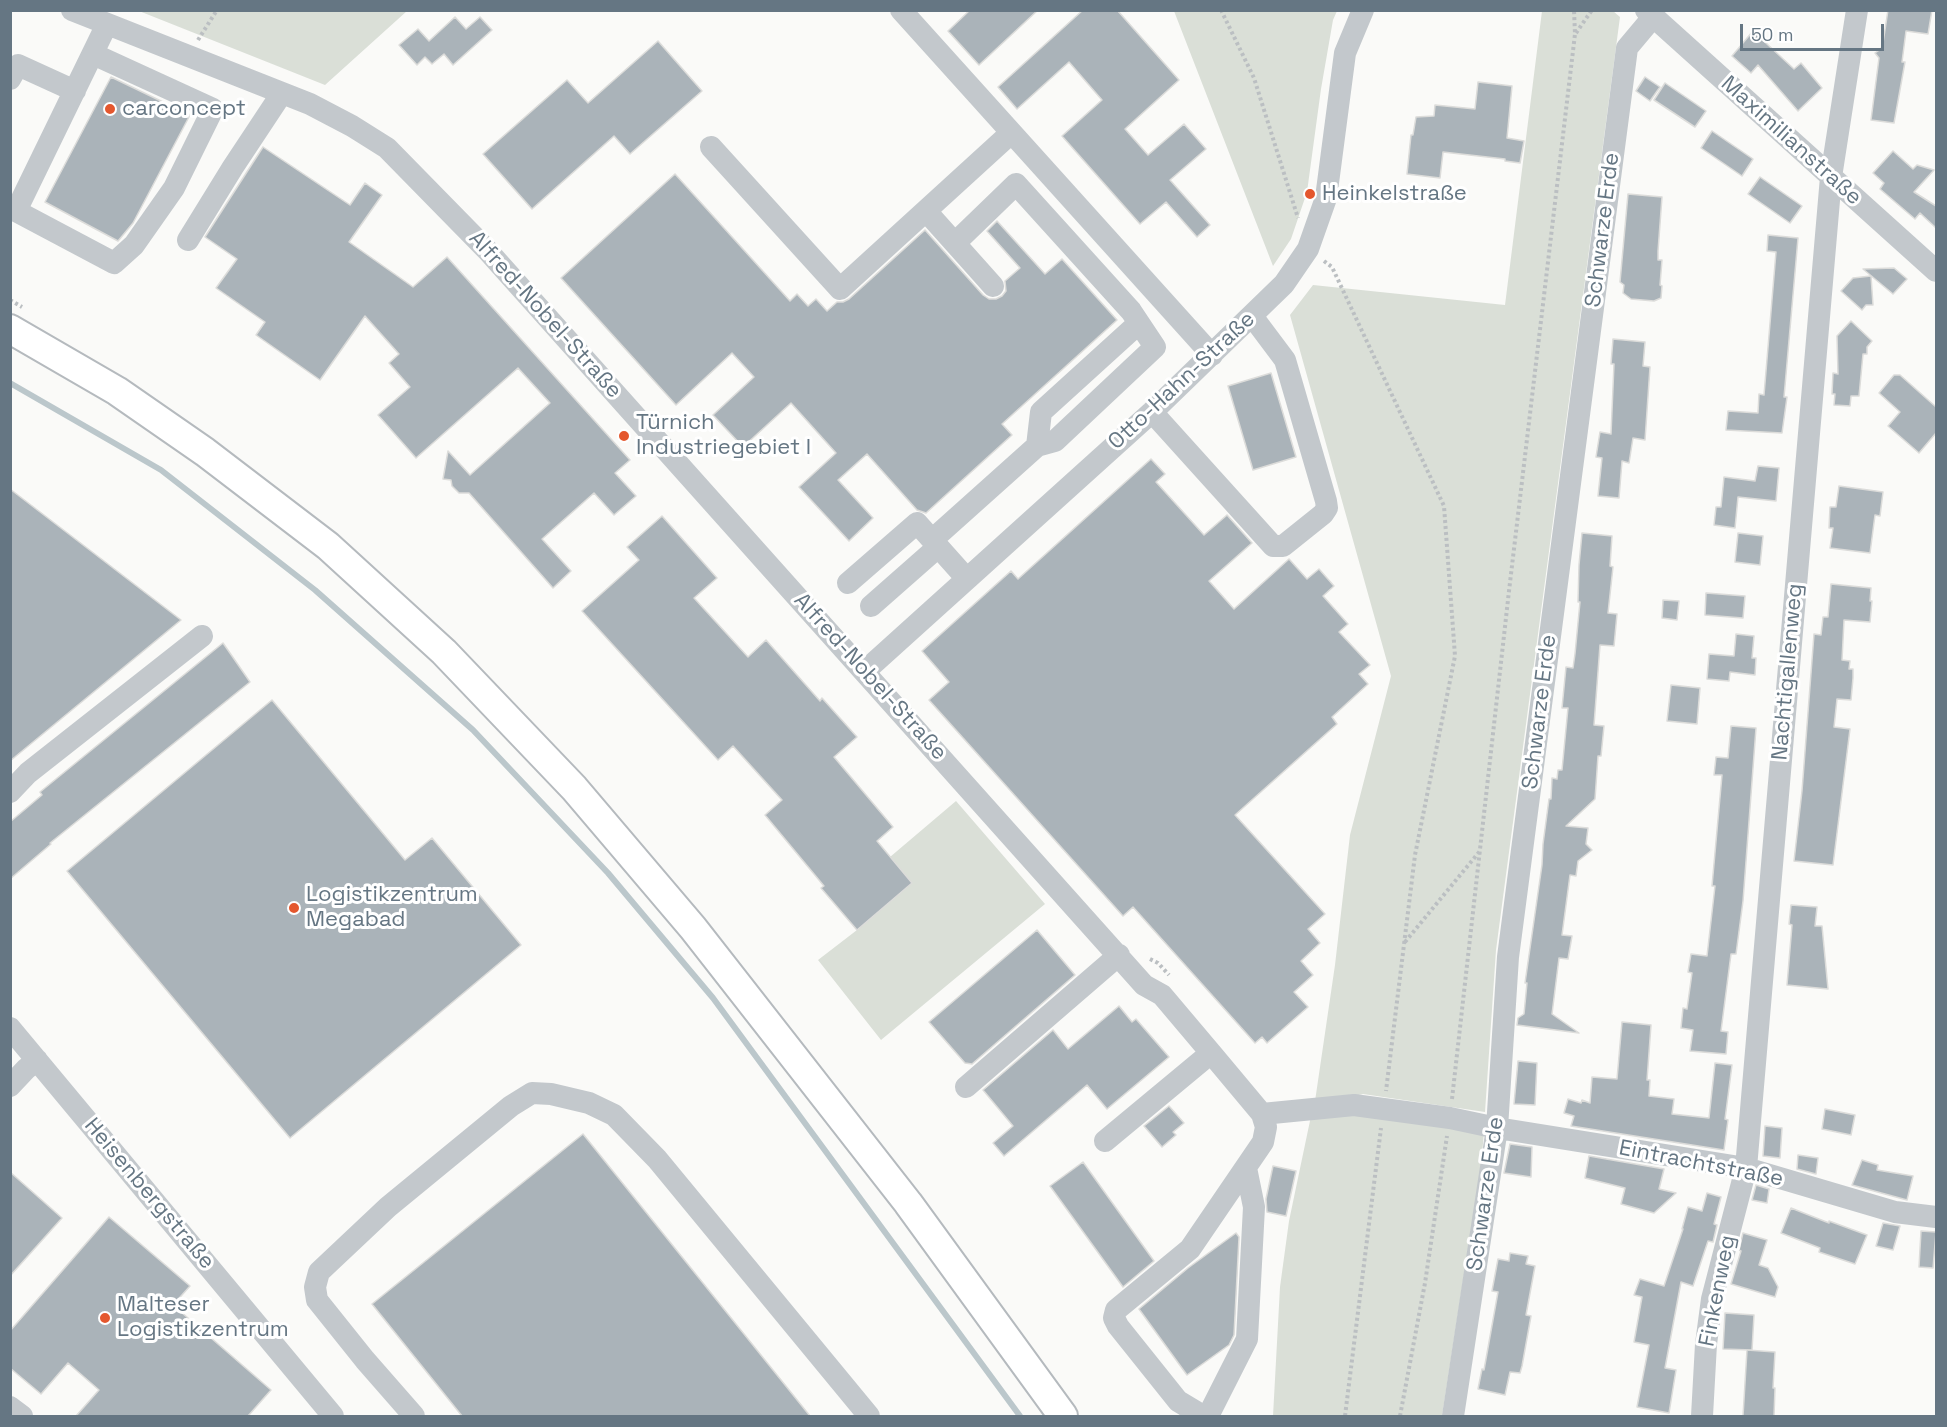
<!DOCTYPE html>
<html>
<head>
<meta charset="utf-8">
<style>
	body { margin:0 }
	#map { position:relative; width:1947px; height:1427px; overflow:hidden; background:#fafaf8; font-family:"Space Grotesk",sans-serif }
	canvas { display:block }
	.frame { position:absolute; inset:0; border:12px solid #657683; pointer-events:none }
	.scale { position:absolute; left:1740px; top:24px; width:144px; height:27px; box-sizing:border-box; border:3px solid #657683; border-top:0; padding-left:8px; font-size:18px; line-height:21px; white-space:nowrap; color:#657683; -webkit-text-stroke:4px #fff; paint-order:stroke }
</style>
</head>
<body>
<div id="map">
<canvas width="1947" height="1427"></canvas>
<div class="frame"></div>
<div class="scale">50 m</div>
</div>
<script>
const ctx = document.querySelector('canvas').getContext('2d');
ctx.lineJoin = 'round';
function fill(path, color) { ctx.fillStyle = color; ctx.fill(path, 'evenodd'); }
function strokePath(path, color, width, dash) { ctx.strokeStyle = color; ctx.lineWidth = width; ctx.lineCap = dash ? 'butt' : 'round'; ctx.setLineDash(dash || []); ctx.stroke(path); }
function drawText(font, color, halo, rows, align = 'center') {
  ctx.font = font + ' "Space Grotesk",sans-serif'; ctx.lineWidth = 6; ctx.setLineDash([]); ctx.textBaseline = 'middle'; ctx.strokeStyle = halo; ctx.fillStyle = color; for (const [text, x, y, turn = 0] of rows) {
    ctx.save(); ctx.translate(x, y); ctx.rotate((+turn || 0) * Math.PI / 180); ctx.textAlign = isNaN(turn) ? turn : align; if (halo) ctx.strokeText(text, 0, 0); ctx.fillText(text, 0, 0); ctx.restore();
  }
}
const green = new Path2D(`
	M139,11L407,10V11L325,85Z
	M1174,11H1337L1333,20L1321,89L1307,192L1291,239L1273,266Z
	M1542,11H1613L1620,17L1496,950L1485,1112L1363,1094L1320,1104L1314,1108L1335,965L1350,835L1391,676L1290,315L1313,285L1505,305Z
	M956,801L1045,904L881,1040L818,960L857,930L912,883L890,857Z
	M1365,1113L1484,1132L1481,1165L1442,1416H1273L1280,1287L1289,1221L1311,1116Z`);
const stream = new Path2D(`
	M10,383L161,470L315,590L473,730L608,873L713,998L1020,1416`);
const building = new Path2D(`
	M970,10H1038L979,65L948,31Z
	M1083,10H1117L1179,80L1125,129L1148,155L1184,124L1206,149L1170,180L1210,225L1197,237L1166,202L1140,224L1062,136L1102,100L1069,62L1017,109L998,87Z
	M1888,10H1932L1928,34L1906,31L1902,62H1905L1894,123L1871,120L1879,58L1875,53L1881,49L1883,43Z
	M455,17L466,29L480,17L492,30L453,65L444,54L432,64L425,57L417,65L399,45L418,29L429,41Z
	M1753,31L1794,69L1801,63L1822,88L1798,111L1758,65L1751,73L1732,56Z
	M658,41L702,91L630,154L614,136L532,209L483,154L567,80L588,103Z
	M111,77L190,115L133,223L118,241L45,202Z
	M1645,77L1660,87L1650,101L1636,91Z
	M1478,82L1512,86L1507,138L1524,141L1520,163L1505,161V159L1443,152L1440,178L1407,174L1411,135H1413L1416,117L1434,116L1435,105L1475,109Z
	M1665,83L1706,111L1695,127L1654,100Z
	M1712,131L1753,159L1742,176L1701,148Z
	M263,147L350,205L365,183L382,195L349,242L413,287L447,257L630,460L615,473L636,496L614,515L594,493L542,539L571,571L553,588L469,493H459L452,486L451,480L443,479L448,451L470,475L550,403L518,368L416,458L378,415L410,387L389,363L399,354L365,316L320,380L256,335L265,322L216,288L237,259L205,237Z
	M1893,151L1913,169L1917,165L1934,170L1914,192L1936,206V228L1920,213L1915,219L1880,189L1884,183L1873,173Z
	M675,174L790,301L797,294L808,306L816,299L827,311L837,302H843L849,299L925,230L983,295L989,299H996L1002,296L1006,291L1005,281L1020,268L987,231L997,221L1045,274L1062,259L1117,320L1002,424L1012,435L926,513L917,510L867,454L838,480L873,518L849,541L799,487L836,453L791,403L743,447L713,415L754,377L732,353L676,405L561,278Z
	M1760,177L1802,206L1790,223L1748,194Z
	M1628,194L1662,197L1658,251V260H1662L1660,285L1662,286L1661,298L1654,301L1631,299L1623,293L1624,285L1620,282Z
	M1768,235L1798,238L1784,397H1787L1782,433L1726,430L1728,411L1758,413L1759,394L1764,395L1776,252L1767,251Z
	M1894,268L1907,279L1893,294L1863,269Z
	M1871,276L1873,305H1866L1862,310L1841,291L1853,278Z
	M1851,321L1872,341L1867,347V354H1863L1859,396H1851L1850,406L1834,405L1835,394H1832L1833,373L1838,374L1837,336Z
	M1613,339L1645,342L1643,366L1650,367L1645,440L1633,438L1629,463L1622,461L1619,498L1598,496L1602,458L1596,457L1600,432L1611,434L1614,364H1611Z
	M1271,373L1296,457L1253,470L1228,386Z
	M1894,375H1900L1936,407V433L1919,453L1888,426L1900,412L1879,393Z
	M1151,459L1165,474L1156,482L1204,535L1227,515L1252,543L1209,581L1234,609L1289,559L1307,579L1319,569L1334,586L1323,596L1348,624L1339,632L1370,665L1359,674L1368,684L1332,717L1337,724L1235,815L1325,914L1308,929L1320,943L1301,961L1313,975L1294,992L1308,1007L1267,1043L1262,1037L1255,1043L1133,907L1123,916L929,700L949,682L922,651L1011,571L1018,579Z
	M1758,466L1779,468L1776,501L1738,497L1735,528L1714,525L1716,507H1721L1724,477L1755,481Z
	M1839,486L1883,492L1880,516L1875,515L1870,553L1830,548L1833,528H1829L1830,507H1836Z
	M10,489L181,620L10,761Z
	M662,516L717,578L694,598L748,657L766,640L820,701L822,698L857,737L834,757L893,827L877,841L912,883L857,930L821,888L824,886L765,815L782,800L733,746L718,760L582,611L639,560L627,547Z
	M1582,533L1612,536L1610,566L1613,567L1608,613L1617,614L1614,646L1600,645L1594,725L1604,726L1601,756H1598L1595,799L1566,826L1588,828L1586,844L1592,850L1578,861L1576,876L1570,875L1562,935L1572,936L1568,959L1559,958L1552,1014L1579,1033L1517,1025L1518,1018L1524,1014L1527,983H1525L1542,865L1543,844L1549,799H1551L1552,778L1557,779L1558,770H1562L1568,708H1562L1566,667L1573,668L1575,654L1580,602H1578L1579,565Z
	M1738,533L1763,536L1760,565L1735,562Z
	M1831,584L1871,588L1870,601H1872L1870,622L1844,620L1842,660L1850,661L1849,669H1853V678L1851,700L1837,699L1834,727L1850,729L1833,865L1794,861L1802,791L1814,634L1821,635L1823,617H1828Z
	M1706,593L1745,596L1743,618L1705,615Z
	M1663,600L1679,601L1677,620L1662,618Z
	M1736,634L1754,636L1752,658H1756L1755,675L1730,672L1729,681L1707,679L1709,654L1734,656Z
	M223,643L250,682L50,843L51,844L10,879V822L42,795L40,792Z
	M1671,685L1700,688L1697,724L1667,721Z
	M272,700L405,860L432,838L521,945L290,1138L67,871Z
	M1731,726L1756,728L1743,901L1736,954H1731L1721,1031L1728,1032L1726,1054L1690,1051L1693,1030L1681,1028L1683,1008L1687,1009L1692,973L1688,972L1691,954L1707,956L1715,886H1712L1722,775H1714L1716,757L1728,758Z
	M1791,905L1817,907L1815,926H1822L1828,989L1787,985L1792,925L1789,924Z
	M1037,930L1075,975L972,1064L965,1063L929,1022Z
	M1119,1006L1132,1022L1136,1019L1169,1057L1107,1109L1087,1085L1004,1156L993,1143L1013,1126L983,1090L1053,1030L1068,1049Z
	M1622,1022L1651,1025L1647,1080H1650L1649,1096L1674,1099L1672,1114L1709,1118L1715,1063L1732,1065L1725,1119L1728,1120L1724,1150L1571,1126L1574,1116L1564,1113L1568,1099L1581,1103L1582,1100L1590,1103L1592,1077L1617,1079Z
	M1518,1061L1537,1063L1535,1105L1514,1104Z
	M1169,1106L1184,1123L1173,1132L1176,1135L1162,1147L1144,1126Z
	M1825,1109L1855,1115L1851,1135L1822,1129Z
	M1765,1126L1782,1128L1780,1158L1763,1156Z
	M583,1134L810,1416H462L372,1304Z
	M1510,1144L1532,1147L1531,1177L1504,1173Z
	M1798,1155L1818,1158L1816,1174L1797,1169Z
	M1589,1156L1664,1169L1659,1189L1676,1193L1654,1213L1621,1204L1625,1188L1585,1178Z
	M1862,1160L1878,1165L1877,1170L1913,1176L1907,1200L1852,1185Z
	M1083,1162L1154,1261L1123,1287L1050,1186Z
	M1273,1166L1296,1171L1286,1216L1267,1212L1266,1199Z
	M10,1172L62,1218L10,1276Z
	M1756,1185L1769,1189L1767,1203L1752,1200Z
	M1707,1193L1721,1197L1714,1224L1717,1225L1713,1242L1708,1241L1693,1286L1681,1282L1665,1368L1676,1370L1669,1413L1637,1407L1649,1345L1634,1342L1642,1297L1634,1295L1640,1279L1664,1286L1683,1229H1682L1688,1207L1702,1211Z
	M1791,1208L1829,1223V1221L1867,1235L1855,1264L1819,1252L1820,1248L1781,1233Z
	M109,1217L190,1286L173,1305L271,1390L248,1416H76L99,1390L68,1363L41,1394L10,1368V1331Z
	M1883,1223L1900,1226L1893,1250L1876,1246Z
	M1921,1231L1936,1232L1933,1268L1919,1267Z
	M1236,1233L1239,1237L1234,1335L1229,1345L1187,1375L1139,1309L1188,1268Z
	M1743,1233L1767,1240L1759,1265L1768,1268L1778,1287L1775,1297L1731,1284L1741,1251L1739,1250Z
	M1510,1253L1528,1256L1526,1264L1535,1266L1526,1315L1531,1316L1522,1366L1520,1373L1510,1372L1505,1395L1478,1389L1482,1369L1484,1370L1498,1292L1492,1291L1498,1259L1509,1261Z
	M1725,1313L1754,1315L1752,1350L1723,1349Z
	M1747,1350L1775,1352L1773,1388H1775L1774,1416H1743Z`);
const path = new Path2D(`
	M1221,10L1254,78L1298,218
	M1576,33L1592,10
	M198,40L217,10
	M1324,261L1332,267L1444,506L1455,656L1415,855L1386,1091
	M10,300L22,307
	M1405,942L1480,851
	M1150,959L1158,963L1169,975
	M1452,1099L1509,591L1575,34L1574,10
	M1345,1416L1381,1128
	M1400,1416L1425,1283L1447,1136`);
const minor = new Path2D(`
	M72,10L310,104L352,126L387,148L487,250L1144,985L1162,995L1211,1053L1105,1141
	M901,10L1212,355
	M1646,10L1936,271
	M93,54L213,109L174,188L134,245L114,263L16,211L107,24
	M10,79L18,65L75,91
	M711,147L840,289L1011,133
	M926,211L993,286
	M188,240L233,167L282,93
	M1152,412L1273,546H1283L1323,514L1327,508L1326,501L1285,360L1252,316
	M1037,446L1041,412L1139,323
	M932,540L1037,446L1055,441L1155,347L1131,311L1016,184L955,243
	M848,583L917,523L967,579
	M871,606L938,547
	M865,671L1152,412L1284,284L1308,249L1326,198L1345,53L1363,10
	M10,792L28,773L202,636
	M10,1028L333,1416
	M10,1086L26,1069L37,1060
	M966,1087L1119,955
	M1262,1114L1354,1105L1450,1118L1497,1128L1746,1168L1895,1212L1936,1217
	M10,1407L22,1416
	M414,1416L365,1360L317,1300L315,1287L319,1272L388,1207L511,1106L532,1093L551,1094L589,1103L614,1115L657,1159L869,1416
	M1203,1416L1178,1401L1118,1326L1114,1318L1116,1310L1190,1249L1263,1142L1266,1127L1262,1114L1211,1053
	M1208,1416L1247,1339L1254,1207L1246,1168
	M1453,1416L1497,1128L1508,957L1627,48L1653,17
	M1702,1416L1706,1344L1712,1299L1746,1168L1831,177L1857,10`);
const major = new Path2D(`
	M10,329L117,391L205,452L328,546L444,652L574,788L693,928L908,1203L1063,1416`);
const markers = [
	[110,109,6,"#e4572e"],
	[1310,194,6,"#e4572e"],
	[624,436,6,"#e4572e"],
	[294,908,6,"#e4572e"],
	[105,1318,6,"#e4572e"]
];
const poiNames = [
	["carconcept",122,109],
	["Heinkelstraße",1322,194],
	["Türnich",636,423],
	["Industriegebiet I",636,448],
	["Logistikzentrum",306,895],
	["Megabad",306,920],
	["Malteser",117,1305],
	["Logistikzentrum",117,1330]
];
const streetNames = [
	["Maximilianstraße",1791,141,42],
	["Schwarze Erde",1603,230,-83],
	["Alfred-Nobel-Straße",545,315,48],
	["Otto-Hahn-Straße",1182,381,-43],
	["Nachtigallenweg",1788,672,-85],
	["Alfred-Nobel-Straße",870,677,48],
	["Schwarze Erde",1540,712,-83],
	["Eintrachtstraße",1701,1164,11],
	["Heisenbergstraße",149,1194,50],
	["Schwarze Erde",1486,1194,-82],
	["Finkenweg",1718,1291,-79]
];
fill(green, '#dadfd7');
strokePath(stream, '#bbc7cb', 6);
fill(building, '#aab3b9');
strokePath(building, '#dcdcda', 1.5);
strokePath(major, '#b5babe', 32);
strokePath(path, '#bbbfc2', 4, [3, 3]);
strokePath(minor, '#c3c8cc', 22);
strokePath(major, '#fff', 28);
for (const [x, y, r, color] of markers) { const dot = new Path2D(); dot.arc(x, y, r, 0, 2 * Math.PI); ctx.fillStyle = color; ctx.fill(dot); strokePath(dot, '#fff', 2); }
drawText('22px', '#657683', '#fff', poiNames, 'left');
drawText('22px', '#657683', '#fff', streetNames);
</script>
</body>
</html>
